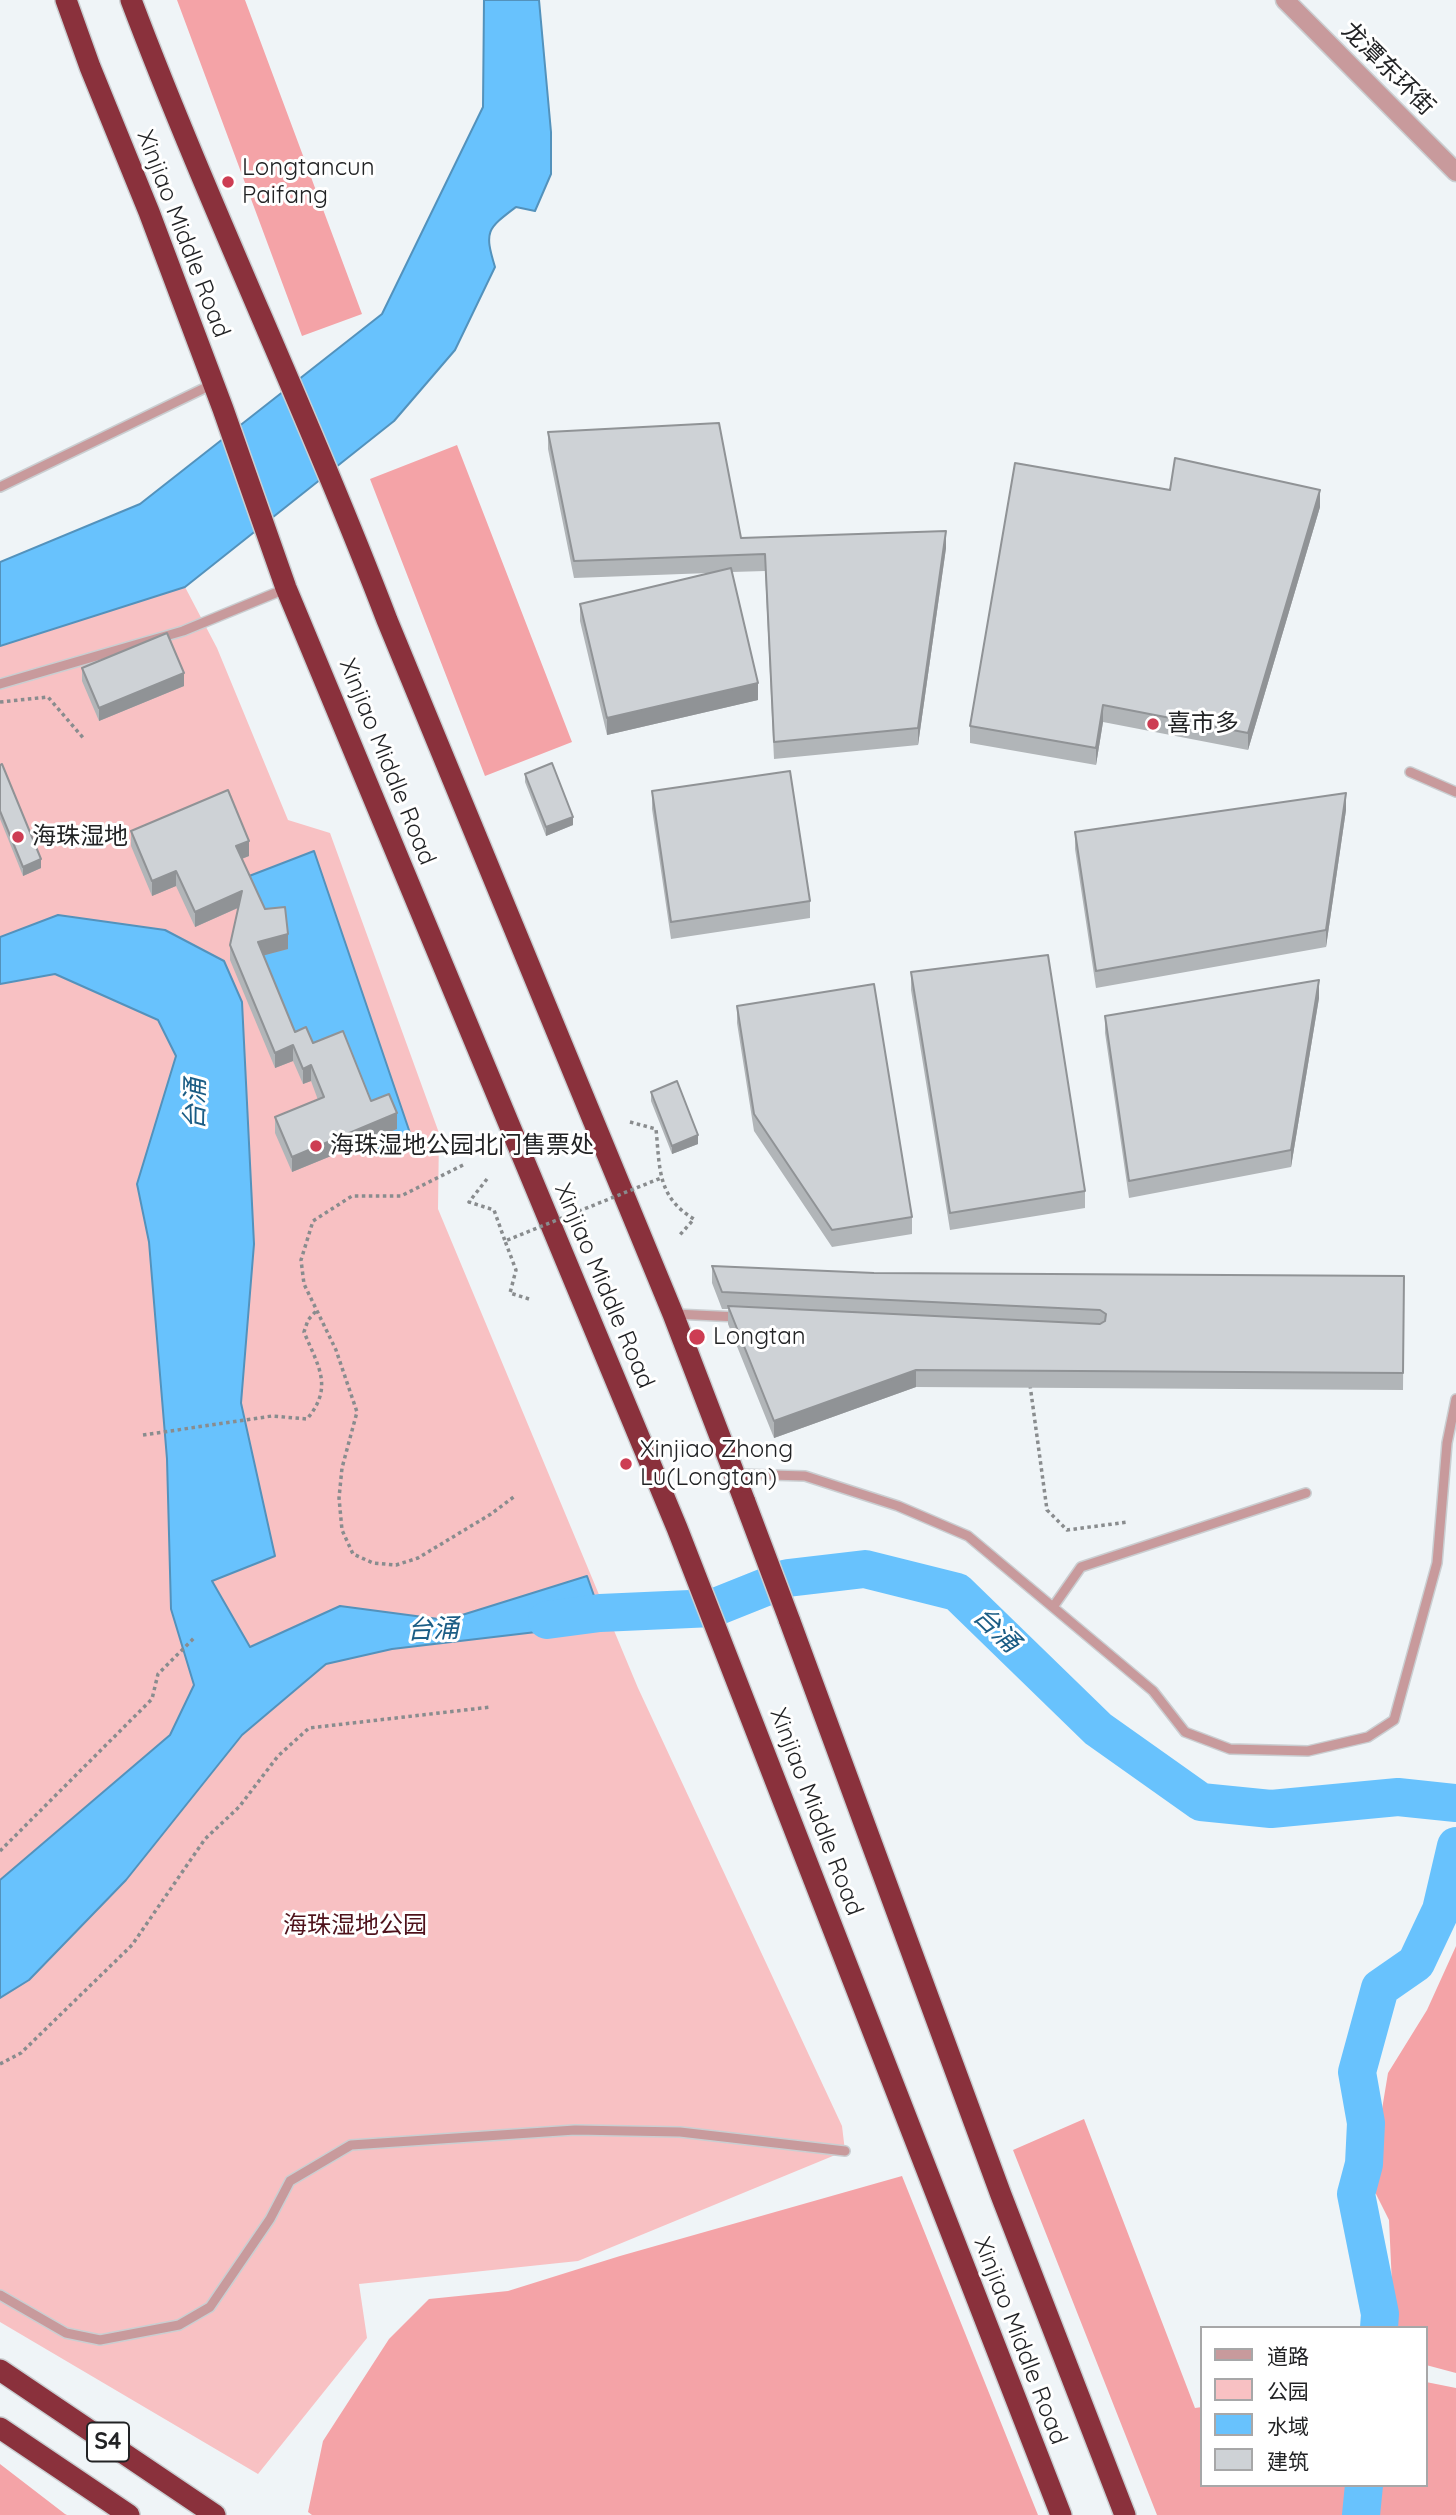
<!DOCTYPE html>
<html>
<head>
<meta charset="utf-8">
<style>
	body { margin:0 }
	#map { position:relative; width:1456px; height:2515px; overflow:hidden; background:#eff4f7; font-family:Quicksand,"Noto Sans SC",sans-serif }
	canvas { display:block }
	.legend { position:absolute; left:1200px; top:2326px; width:228px; height:161px; box-sizing:border-box; background:#fff; border:2px solid #a7a7a8; margin:0; padding:9px 12px; list-style:none; font-size:21px; color:#222325 }
	.legend li { display:flex; align-items:center; gap:14px; height:35px }
	.legend b { width:35px; border:2px solid #a7a7a8 }
</style>
</head>
<body>
<div id="map">
<canvas width="1456" height="2515"></canvas>
<ul class="legend">
<li><b style="height:9px;background:#c89a9c"></b>道路</li>
<li><b style="height:19px;background:#f8c1c3"></b>公园</li>
<li><b style="height:19px;background:#68c2fd"></b>水域</li>
<li><b style="height:19px;background:#ced2d6"></b>建筑</li>
</ul>
</div>
<script>
const ctx = document.querySelector('canvas').getContext('2d');
ctx.lineJoin = 'round';
function fill(path, color) { ctx.fillStyle = color; ctx.fill(path, 'evenodd'); }
function strokePath(path, color, width, dash) { ctx.strokeStyle = color; ctx.lineWidth = width; ctx.lineCap = dash ? 'butt' : 'round'; ctx.setLineDash(dash || []); ctx.stroke(path); }
function drawText(font, color, halo, rows, align = 'center') {
  ctx.font = font + ' Quicksand,"Noto Sans SC",sans-serif'; ctx.lineWidth = 6; ctx.setLineDash([]); ctx.textBaseline = 'middle'; ctx.strokeStyle = halo; ctx.fillStyle = color; for (const [text, x, y, turn = 0] of rows) {
    ctx.save(); ctx.translate(x, y); ctx.rotate((+turn || 0) * Math.PI / 180); ctx.textAlign = isNaN(turn) ? turn : align; if (halo) ctx.strokeText(text, 0, 0); ctx.fillText(text, 0, 0); ctx.restore();
  }
}
const green = new Path2D(`
	M185,587L217,648L288,820L330,833L439,1133L438,1209L638,1688L842,2126L845,2151L578,2261L359,2284L367,2338L258,2474L0,2322V646Z`);
const forest = new Path2D(`
	M177,0H245L362,314L302,336Z
	M457,445L572,742L485,776L370,479Z
	M1456,1946V2373L1426,2365V2328H1394L1389,2220L1370,2182L1388,2073L1427,2010Z
	M1084,2119L1195,2408L1202,2407V2485H1426V2382L1456,2388V2515H1157L1013,2150Z
	M902,2176L1038,2515H312L308,2512L323,2441L389,2339L429,2299L508,2291L620,2256Z
	M0,2464L65,2514L67,2515H0Z`);
const water = new Path2D(`
	M484,0H539L551,132V174L535,211L516,207C487,229 484,231 495,267L455,350L394,421L185,587L0,646V562L140,504L382,314L483,107Z
	M314,851L411,1136L371,1151L344,1110L290,1049L249,959L244,878Z
	M58,915L165,930L224,961L242,1002L254,1244L241,1403L275,1556L212,1581L250,1647L340,1606L446,1620L587,1576L604,1624L392,1649L326,1664L242,1735L126,1880L29,1980L0,1998V1880L170,1735L194,1685L171,1609L167,1459L149,1242L137,1184L176,1056L158,1020L55,974L0,984V937Z`);
const river = new Path2D(`
	M547,1620L600,1613L713,1608L788,1578L865,1569L957,1592L1098,1729L1201,1802L1271,1809L1398,1797L1456,1803
	M1379,2328L1380,2314L1356,2194L1364,2164L1366,2123L1357,2072L1380,1988L1416,1963L1441,1910L1456,1846
	M1361,2515L1364,2485`);
const path = new Path2D(`
	M0,702L48,697L85,740
	M463,1165L401,1196H352L313,1221L301,1260L304,1284L336,1350L357,1412L342,1468L339,1498L342,1530L353,1554L373,1563L396,1565L418,1558L491,1514L515,1496
	M487,1179L469,1202L494,1210L505,1241
	M1030,1385L1047,1510L1067,1530L1128,1522
	M143,1435L272,1416L307,1419C334,1387 318,1366 304,1332L308,1320L317,1310
	M0,1851L152,1699L158,1674L195,1637
	M0,2064L21,2053L132,1945L205,1839L239,1807L278,1756L309,1728L491,1707`);
const lane = new Path2D(`
	M0,487L213,384
	M0,684L183,631L285,589
	M1410,772L1456,792
	M675,1314L738,1317
	M736,1474L805,1476L898,1506L968,1536L1153,1691L1185,1732L1230,1749L1308,1751L1368,1737L1394,1720L1437,1563L1447,1443L1456,1399
	M1053,1607L1081,1567L1306,1493
	M0,2295L66,2333L100,2340L179,2325L210,2307L270,2219L290,2181L351,2145L575,2130L680,2132L845,2151`);
const street = new Path2D(`
	M1285,0L1456,172`);
const highway = new Path2D(`
	M66,0L90,67L149,212L223,409L286,588L677,1528L1061,2515
	M131,0C210,209 307,411 387,620L673,1314L745,1502
	M789,1619L1001,2195L1125,2515
	M0,2370L215,2515
	M0,2428L129,2515`);
const pathBridge = new Path2D(`
	M630,1122L656,1129C660,1168 657,1197 694,1219L678,1237
	M529,1299L510,1293L516,1270L505,1241L661,1178`);
const highwayBridge = new Path2D(`
	M745,1502L789,1619`);
const wall = new Path2D(`
	M548,432L741,538L946,548L918,745L774,759L765,571L732,572L758,700L607,735L580,621V604L709,573L574,578L548,449Z
	M1170,490L1320,507L1248,750L1103,722L1096,765L970,743V726Z
	M82,668L184,686L99,721L82,681Z
	M0,765L41,868L23,876L0,819Z
	M525,774L573,825L546,836L525,782Z
	M652,791L810,901V918L671,939L652,809Z
	M1346,810L1326,947L1096,988L1075,849V832Z
	M131,831L249,856L242,859L265,909L288,949L264,955L295,1032L313,1043L371,1101L397,1129L292,1172L275,1133V1117L318,1100L311,1081L303,1084L293,1061L275,1068L230,960V945L238,908L195,927L176,886L152,896L131,846Z
	M911,972L1085,1191V1208L950,1230L911,990Z
	M1319,998L1291,1167L1129,1198L1105,1033V1016Z
	M737,1006L912,1217V1234L832,1247L754,1131L737,1023Z
	M651,1092L698,1144L672,1154L651,1101Z
	M712,1266L874,1273L1404,1276L1403,1390L916,1387L774,1438L728,1324V1309H722L712,1283Z`);
const shadedWall = new Path2D(`
	M1320,490V507L1248,750V733Z
	M946,531V548L918,745V728Z
	M184,673V686L99,721V708Z
	M758,683V700L607,735V718Z
	M1103,705V722L1096,765V748Z
	M1346,793V810L1326,947V930Z
	M573,817V825L546,836V827Z
	M249,841V856L236,861V846Z
	M41,859V868L23,876V867Z
	M176,871V886L152,896V881Z
	M242,891V906L195,927V912Z
	M288,934V949L258,957V942Z
	M1319,980V998L1291,1167V1150Z
	M293,1045V1061L275,1068V1053Z
	M311,1065V1081L303,1084V1069Z
	M397,1113V1129L292,1172V1157Z
	M698,1135V1144L672,1154V1146Z
	M916,1370V1387L774,1438V1421Z`);
const building = new Path2D(`
	M719,423L741,538L946,531L918,728L774,742L765,554L574,561L548,432Z
	M1175,458L1320,490L1248,733L1103,705L1096,748L970,726L1015,463L1170,490Z
	M731,568L758,683L607,718L580,604Z
	M167,633L184,673L99,708L82,668Z
	M552,763L573,817L546,827L525,774Z
	M2,764L41,859L23,867L0,811V765Z
	M790,771L810,901L671,922L652,791Z
	M228,790L249,841L236,846L265,909L285,907L288,934L258,942L295,1032L306,1027L313,1043L343,1031L371,1101L389,1094L397,1113L292,1157L275,1117L324,1097L311,1065L303,1069L293,1045L275,1053L230,945L242,891L195,912L176,871L152,881L131,831Z
	M1346,793L1326,930L1096,971L1075,832Z
	M1048,955L1085,1191L950,1213L911,972Z
	M1319,980L1291,1150L1129,1181L1105,1016Z
	M874,984L912,1217L832,1230L754,1114L737,1006Z
	M677,1081L698,1135L672,1146L651,1092Z
	M712,1266L874,1273L1404,1276L1403,1373L916,1370L774,1421L728,1306L1100,1324L1105,1321L1106,1314L1100,1310L722,1292Z`);
const markers = [
	[228,182,7,"#cd3d53"],
	[1153,724,7,"#cd3d53"],
	[18,837,7,"#cd3d53"],
	[316,1146,7,"#cd3d53"],
	[697,1337,9,"#cd3d53"],
	[626,1464,7,"#cd3d53"]
];
const shields = [
	[108,2442,42]
];
const shieldNames = [
	["S4",108,2442]
];
const streetNames = [
	["龙潭东环街",1388,69,45],
	["Xinjiao Middle Road",183,234,69],
	["Xinjiao Middle Road",387,762,68],
	["Xinjiao Middle Road",604,1286,67],
	["Xinjiao Middle Road",816,1812,69],
	["Xinjiao Middle Road",1020,2341,69]
];
const poiNames = [
	["Longtancun",242,168],
	["Paifang",242,196],
	["喜市多",1167,724],
	["海珠湿地",32,837],
	["海珠湿地公园北门售票处",330,1146],
	["Longtan",713,1337],
	["Xinjiao Zhong",640,1450],
	["Lu(Longtan)",640,1478]
];
const parkNames = [
	["海珠湿地公园",355,1926]
];
const waterNames = [
	["台涌",196,1104,-89],
	["台涌",433,1630,-2],
	["台涌",996,1630,44]
];
fill(green, '#f8c1c3');
fill(forest, '#f4a3a7');
fill(water, '#68c2fd');
strokePath(water, '#5392bc', 2);
strokePath(river, '#68c2fd', 38);
strokePath(lane, '#caced1', 12);
strokePath(street, '#caced1', 21);
strokePath(highway, '#caced1', 24);
strokePath(path, '#898c8e', 3.5, [3.5, 3.5]);
strokePath(lane, '#c89a9c', 9);
strokePath(street, '#c89a9c', 18);
strokePath(highway, '#8a313c', 21);
strokePath(highwayBridge, '#caced1', 24, []);
strokePath(pathBridge, '#898c8e', 3.5, [3.5, 3.5]);
strokePath(highwayBridge, '#8a313c', 21);
fill(wall, '#b1b5b8');
fill(shadedWall, '#909396');
fill(building, '#ced2d6');
strokePath(building, '#909396', 2);
for (const [x, y, r, color] of markers) { const dot = new Path2D(); dot.arc(x, y, r, 0, 2 * Math.PI); ctx.fillStyle = color; ctx.fill(dot); strokePath(dot, '#fff', 2.5); }
for (const [x, y, w] of shields) { const box = new Path2D(); box.roundRect(x - w / 2, y - 19.5, w, 39, 5); ctx.fillStyle = '#fff'; ctx.fill(box); strokePath(box, '#222325', 2); }
drawText('bold 23px', '#222325', null, shieldNames);
drawText('24px', '#222325', '#fff', streetNames);
drawText('24px', '#222325', '#fff', poiNames, 'left');
drawText('24px', '#4e111a', '#fff', parkNames);
drawText('italic 26px', '#1b5d85', '#fff', waterNames);
</script>
</body>
</html>
